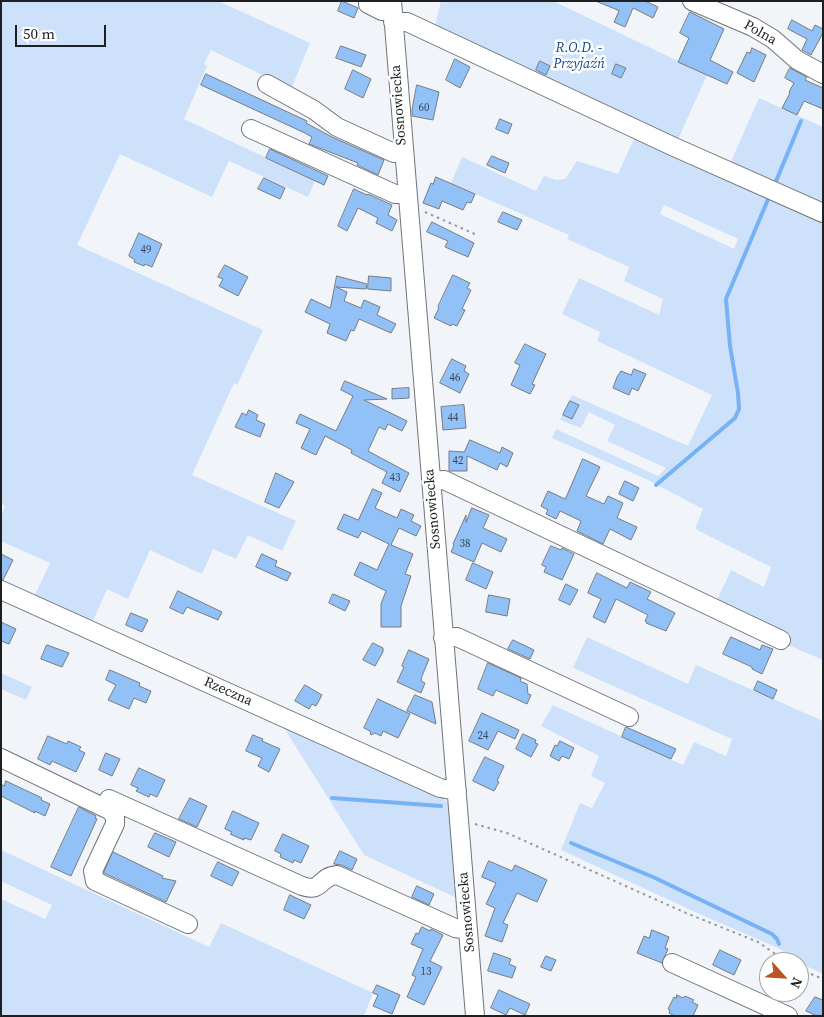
<!DOCTYPE html>
<html>
<head>
<meta charset="utf-8">
<style>
	body { margin:0 }
	#map { position:relative; width:824px; height:1017px; overflow:hidden; background:#f1f5fa; font-family:"Source Serif 4",serif }
	canvas { display:block }
	.frame { position:absolute; inset:0; border:2px solid #1e1f21; pointer-events:none }
	.north { position:absolute; left:759px; top:952px; width:50px; height:50px; box-sizing:border-box; background:#fff; border:1px solid #a5a5a6; border-radius:50%; rotate:116deg; font-size:14px; font-weight:700; line-height:20px; text-align:center; color:#1e1f21 }
	.north::after { content:''; display:block; margin:auto; width:18px; height:22px; background:#b85324; clip-path:polygon(50% 0,100% 100%,50% 72%,0 100%) }
	.scale { position:absolute; left:15px; top:25px; width:91px; height:22px; box-sizing:border-box; border:2px solid #1e1f21; border-top:0; padding-left:6px; font-size:15px; line-height:18px; white-space:nowrap; color:#1e1f21; -webkit-text-stroke:4px #fff; paint-order:stroke }
</style>
</head>
<body>
<div id="map">
<canvas width="824" height="1017"></canvas>
<div class="frame"></div>
<div class="north">N</div>
<div class="scale">50 m</div>
</div>
<script>
const ctx = document.querySelector('canvas').getContext('2d');
ctx.lineJoin = 'round';
function fill(path, color) { ctx.fillStyle = color; ctx.fill(path, 'evenodd'); }
function strokePath(path, color, width, dash) { ctx.strokeStyle = color; ctx.lineWidth = width; ctx.lineCap = dash ? 'butt' : 'round'; ctx.setLineDash(dash || []); ctx.stroke(path); }
function drawText(font, color, halo, rows, align = 'center') {
  ctx.font = font + ' "Source Serif 4",serif'; ctx.lineWidth = 5; ctx.setLineDash([]); ctx.textBaseline = 'middle'; ctx.strokeStyle = halo; ctx.fillStyle = color; for (const [text, x, y, turn = 0] of rows) {
    ctx.save(); ctx.translate(x, y); ctx.rotate((+turn || 0) * Math.PI / 180); ctx.textAlign = isNaN(turn) ? turn : align; if (halo) ctx.strokeText(text, 0, 0); ctx.fillText(text, 0, 0); ctx.restore();
  }
}
const green = new Path2D(`
	M1,1H218L310,43L291,89L211,50L204,64L207,66L184,119L315,181L308,197L229,161L212,197L120,154L77,245L263,330L237,385L234,383L192,475L296,521L282,551L248,535L236,559L213,549L202,574L150,550L128,599L107,589L92,623L34,597L50,563L1,541V516L5,506L1,504Z
	M441,1H553L707,75L676,144L728,168L759,98L823,127V660L786,644L716,602L731,570L764,587L771,567L695,529L703,509L644,478L552,438L556,429L658,476L666,468L607,441L615,425L589,412L581,428L560,420L572,395L688,446L712,395L597,341L600,332L562,314L579,278L659,315L663,299L624,281L629,267L567,239L569,235L451,183L462,157L536,191L544,176L556,180L565,179L577,161L618,174L637,132L434,30ZM664,205L738,239L734,249L660,214Z
	M587,637L688,684L696,665L823,721V974L802,964L780,949L695,912L561,850L580,803L592,808L605,783L591,776L599,756L541,726L553,705L683,765L694,742L726,756L732,739L573,668Z
	M1,673L32,687L26,700L1,689Z
	M279,720L442,796L448,804L450,811L457,898L364,855Z
	M1,850L209,947L221,923L373,993L364,1016H1V899L45,919L52,905L1,881Z`);
const stream = new Path2D(`
	M774,186L801,121
	M656,485L735,418L739,409L738,393L730,346L726,299L769,197
	M332,798L441,806
	M571,843L653,877L772,934L777,939L779,944`);
const building = new Path2D(`
	M342,1L358,8L354,18L338,11Z
	M596,1H645L658,7L653,18L633,8L625,27L614,22L619,11Z
	M690,12L724,29L710,60L733,72L727,84L678,62L689,38L680,33Z
	M792,20L812,31L815,25L823,29V33L811,55L802,50L807,39L788,29Z
	M341,46L366,55L361,67L336,58Z
	M752,48L766,55L754,82L737,73L747,52L750,53Z
	M455,59L470,67L460,88L446,80Z
	M540,61L550,66L546,75L536,70Z
	M616,64L626,68L621,78L612,74Z
	M790,68L807,77L805,80L823,88V109L804,101L797,115L782,108L790,93L789,92L794,83L785,78Z
	M353,70L371,79L363,98L345,89Z
	M206,74L307,121L306,123L332,137L384,160L378,175L357,165L358,163L309,144L312,137L305,133L201,85Z
	M417,85L439,92L433,120L412,116V110Z
	M500,119L512,124L508,134L496,129Z
	M270,149L328,176L324,185L266,158Z
	M492,156L509,163L505,173L487,165Z
	M436,177L475,194L471,203L467,202L463,210L442,201L439,209L423,203L431,183L433,184Z
	M264,178L285,188L280,199L258,189Z
	M354,189L367,195L368,194L392,205L388,215L397,220L392,231L376,223L378,218L358,208L347,231L338,226Z
	M503,212L522,220L517,230L498,222Z
	M432,222L474,243L468,257L445,247L448,241L427,232Z
	M139,233L162,244L152,267L145,264L144,266L134,262L135,260L129,256Z
	M225,265L248,277L238,296L219,286L223,279L218,277Z
	M453,275L470,283L467,288L471,290L462,309L465,310L457,326L452,324L451,326L434,318L439,308L438,307Z
	M337,276L367,284L366,289L336,287L347,292L344,301L361,308L364,300L380,307L377,315L396,324L391,333L359,319L354,331L351,330L346,341L327,333L330,324L305,312L311,299L330,308Z
	M369,276L391,278V291L368,289Z
	M525,344L546,354L532,384L535,385L530,394L511,385L520,365L515,363Z
	M452,359L466,366L464,371L469,374L460,393L440,383Z
	M634,369L646,374L638,391L632,388L629,395L613,388L617,377L621,371L631,375Z
	M345,381L387,399L364,400L407,421L402,431L388,424L385,430L379,427L368,451L409,473L400,492L382,483L387,472L351,453L352,450L325,436L316,455L301,448L310,429L296,423L300,414L336,431L353,396L341,390Z
	M409,388V398L392,399V389Z
	M570,401L579,405L572,419L563,415Z
	M464,405L466,428L443,430L441,407Z
	M249,410L258,415L256,420L265,424L260,437L235,427L242,413L246,415Z
	M470,440L500,453L502,447L513,453L507,467L500,463L497,470L467,456V471H449V451L464,452Z
	M583,459L600,467L586,496L604,504L608,496L623,503L617,518L637,527L631,540L610,529L603,544L577,531L581,521L560,511L556,519L546,514L548,510L541,506L548,491L565,499Z
	M276,473L294,482L279,508L265,502Z
	M625,481L639,488L633,501L619,494Z
	M373,489L382,493L375,508L397,518L401,509L414,515L411,521L421,526L416,536L399,528L391,545L413,554L405,574L411,576L401,606V627H381V604L386,591L354,575L360,562L377,570L389,544L362,531L358,538L337,529L344,514L358,520Z
	M472,508L489,515L483,528L507,539L501,552L482,543L474,562L451,552L454,545L453,544L466,515V522Z
	M551,546L561,550L562,548L574,554L562,580L544,572L546,567L542,565Z
	M1,554L13,560L3,580H1Z
	M262,554L277,561L275,566L291,573L287,581L256,567Z
	M473,563L493,572L486,589L466,580Z
	M597,573L627,588L630,582L651,592L647,599L675,613L666,631L646,623L647,622L645,621L648,615L616,599L605,623L593,617L601,599L588,593Z
	M566,584L578,590L570,605L559,600Z
	M178,591L222,612L218,620L187,607L183,614L170,608Z
	M333,594L350,601L345,611L329,603Z
	M489,595L510,599L507,616L486,612Z
	M131,613L148,620L142,632L126,625Z
	M1,622L16,629L9,644L1,641Z
	M731,637L760,650L762,645L773,649L762,674L752,669V667L723,654Z
	M513,640L534,650L530,659L508,649Z
	M373,643L383,648V652L375,666L363,660Z
	M47,645L69,653L62,667L41,659Z
	M409,650L429,659L422,676L421,681L425,683L421,693L397,682L404,667L402,666Z
	M488,663L521,678L520,681L527,684L528,694L531,695L527,704L496,690L493,696L478,689Z
	M110,670L140,683L139,686L151,691L146,703L134,698L129,709L108,700L116,685L106,680Z
	M758,681L777,690L773,699L754,690Z
	M305,685L322,695L316,706L312,704L309,709L295,701Z
	M415,695L432,702L436,724L407,711Z
	M378,699L410,714L398,738L383,731L381,736L375,733L371,735L370,731L364,728Z
	M482,713L519,730L515,739L498,731L488,750L469,741Z
	M626,727L676,749L671,759L622,737Z
	M523,734L536,740L535,743L538,744L531,757L516,749Z
	M253,735L263,739L262,741L280,749L269,772L258,766L262,758L246,751Z
	M48,736L67,744L68,741L81,747L79,750L85,753L76,772L52,761L50,765L38,759Z
	M560,741L574,748L569,759L562,756L559,761L550,756L555,745L557,746Z
	M106,753L120,759L112,776L99,770Z
	M485,757L504,766L497,781L499,782L494,791L473,781Z
	M139,768L165,780L157,797L150,794L149,797L136,791L138,788L131,785Z
	M6,781L42,798L41,800L50,804L45,816L35,811V813L1,796V784L4,786Z
	M190,798L207,806L197,827L179,819Z
	M79,807L96,816L95,818L97,819L71,876L51,867Z
	M233,811L259,823L251,840L244,838V840L239,838L230,834L232,832L225,829Z
	M155,833L176,842L169,857L148,847Z
	M283,834L309,846L301,863L294,860L293,863L280,857L281,854L275,851Z
	M340,851L357,859L352,870L341,865L334,864Z
	M113,852L163,876L162,878L176,881L166,902L104,873Z
	M489,861L512,871L515,865L547,880L537,902L517,893L503,923L508,925L502,942L485,936L495,908L486,904L496,883L482,877Z
	M218,862L239,872L232,886L211,876Z
	M417,886L434,894L429,905L412,897Z
	M290,895L311,905L304,919L284,910Z
	M422,927L430,931L431,929L443,935L430,961L442,967L424,1005L407,997L416,977L412,975L423,949L411,944L416,933L418,934Z
	M652,930L669,937L665,948L668,949L662,963L637,953L644,936L649,938Z
	M720,950L741,960L734,975L713,965Z
	M494,953L511,959L509,964L516,967L512,978L488,971Z
	M546,956L556,960L551,971L541,967Z
	M377,985L400,995L392,1014L373,1006L378,995L373,993Z
	M499,990L530,1004L525,1015L510,1008L506,1015L491,1008Z
	M677,995L683,998L685,996L694,1000L692,1002L698,1005L693,1016H675L669,1013L670,1010L668,1009L674,997L676,998Z
	M815,997L823,1000V1016H817L806,1011Z`);
const path = new Path2D(`
	M425,212L477,235
	M475,824L507,833L686,913L758,942L787,962
	M799,969L823,979`);
const minor = new Path2D(`
	M368,1V4L382,11L392,9
	M392,1L475,1016
	M692,1L753,27L773,39L797,60L823,74
	M393,22H407L672,146L823,213
	M267,84L314,110L337,127L394,153L403,152
	M251,129L395,194H407
	M431,481L444,480L781,640
	M1,590L440,788L457,791
	M443,638L457,637L629,717
	M1,758L111,811L115,817V824L93,871L95,881L188,924
	M109,799L302,886C323,893 319,876 337,875L455,928L468,930
	M672,963L788,1016`);
const numberNames = [
	["60",424,108],
	["49",146,250],
	["46",455,378],
	["44",453,418],
	["42",458,461],
	["43",395,478],
	["38",465,544],
	["24",483,736],
	["13",426,972]
];
const streetNames = [
	["Polna",760,33,30],
	["Sosnowiecka",399,105,-94],
	["Sosnowiecka",433,509,-95],
	["Rzeczna",228,692,24],
	["Sosnowiecka",467,912,-95]
];
const parkNames = [
	["R.O.D. -",579,48],
	["Przyjaźń",579,64]
];
fill(green, '#cde1fa');
strokePath(stream, '#77b1f6', 4);
fill(building, '#92c1f8');
strokePath(building, '#787b80', 1);
strokePath(minor, '#6f7377', 20);
strokePath(path, '#96999d', 2, [2.5, 4]);
strokePath(minor, '#fff', 18);
drawText('11px', '#3b4857', null, numberNames);
drawText('14px', '#1e1f21', '#fff', streetNames);
drawText('italic 14px', '#0f4b88', '#fff', parkNames);
</script>
</body>
</html>
